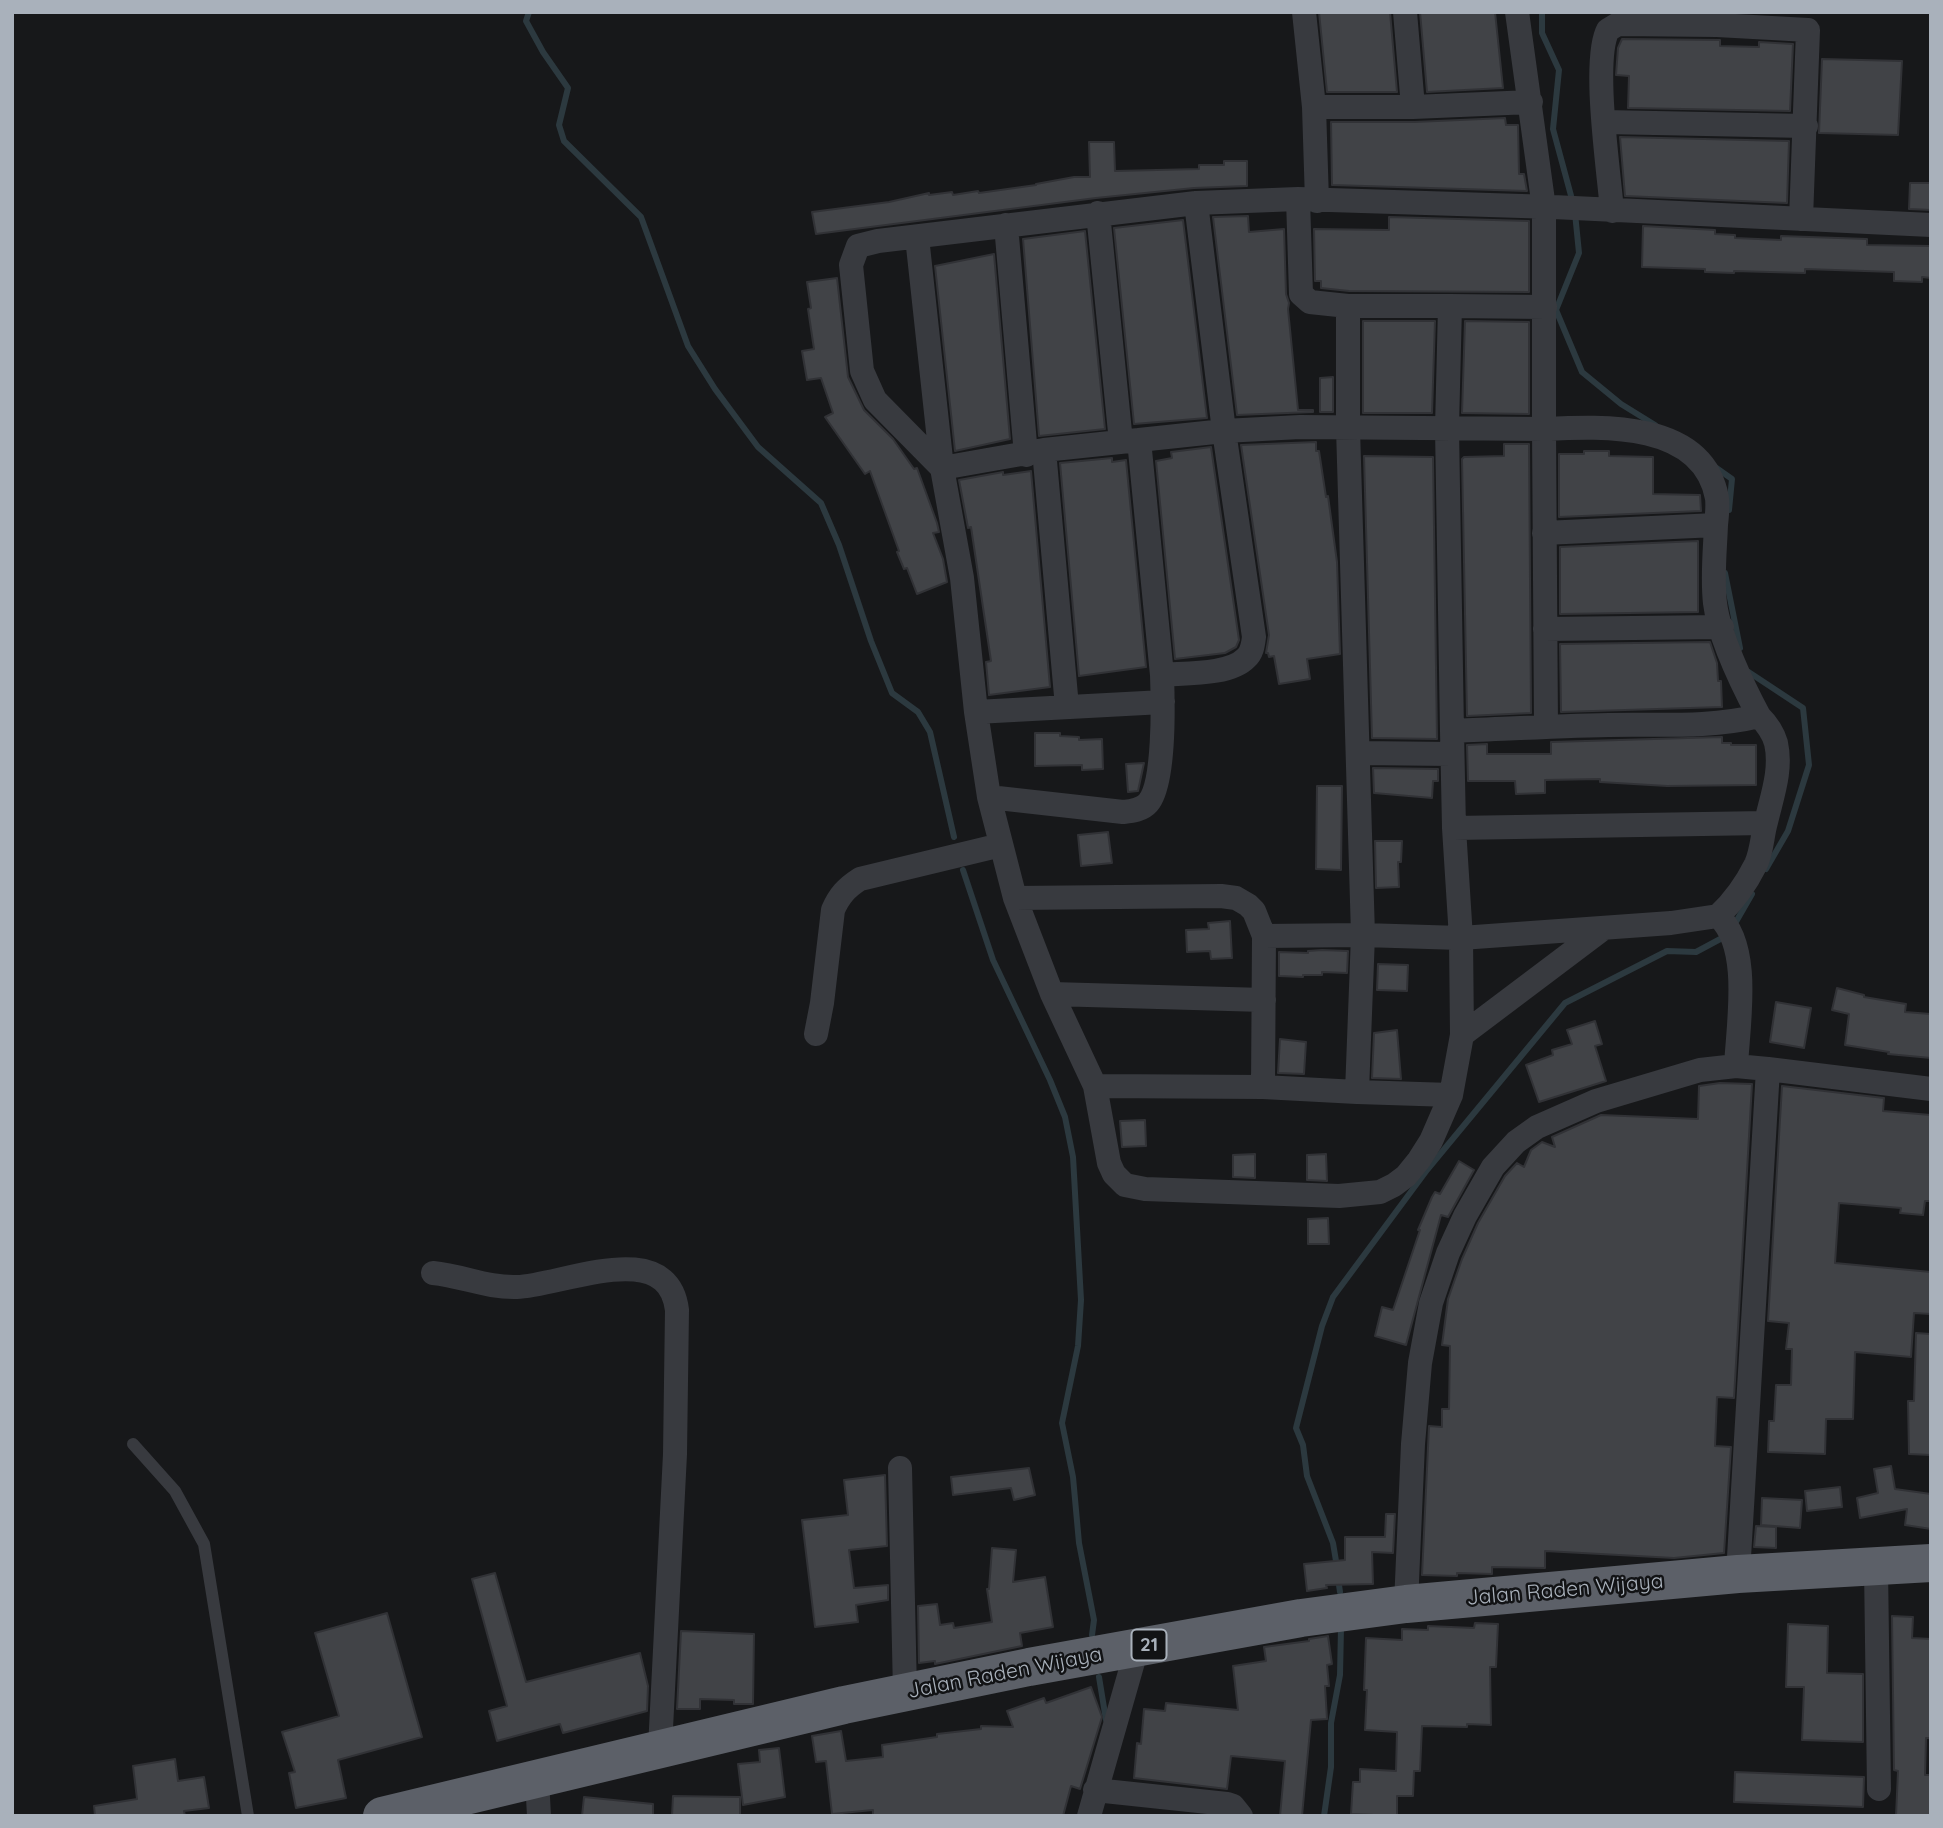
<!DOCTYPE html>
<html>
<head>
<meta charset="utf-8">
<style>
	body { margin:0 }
	#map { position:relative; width:1943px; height:1828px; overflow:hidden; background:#17181a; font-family:Quicksand,sans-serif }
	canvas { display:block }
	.frame { position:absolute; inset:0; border:14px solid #a9b1bb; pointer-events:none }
</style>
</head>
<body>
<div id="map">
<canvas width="1943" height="1828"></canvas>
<div class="frame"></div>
</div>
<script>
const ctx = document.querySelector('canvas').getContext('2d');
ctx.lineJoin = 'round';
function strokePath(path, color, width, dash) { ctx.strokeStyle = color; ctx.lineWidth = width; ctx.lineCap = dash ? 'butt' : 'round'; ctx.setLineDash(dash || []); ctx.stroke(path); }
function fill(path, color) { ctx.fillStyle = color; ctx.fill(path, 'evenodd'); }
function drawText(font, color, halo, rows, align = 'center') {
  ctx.font = font + ' Quicksand,sans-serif'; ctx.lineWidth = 5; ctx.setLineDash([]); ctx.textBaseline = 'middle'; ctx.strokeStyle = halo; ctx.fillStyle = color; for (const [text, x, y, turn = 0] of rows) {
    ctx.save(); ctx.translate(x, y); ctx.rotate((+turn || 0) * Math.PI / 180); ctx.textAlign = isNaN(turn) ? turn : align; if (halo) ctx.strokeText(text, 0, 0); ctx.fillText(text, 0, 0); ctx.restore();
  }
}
const stream = new Path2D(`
	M529,12L526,21L543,52L568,88L559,125L564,141L641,217L688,346L715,389L758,447L821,503L839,545L871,641L892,693L918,712L930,732L954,837
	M1542,12V33L1559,70L1553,129L1573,203
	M1575,213L1579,253L1556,310L1582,372L1621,404L1655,425
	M1715,467L1732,479L1729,510
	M1725,573L1740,648
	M1747,671L1803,708L1809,765L1788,831L1766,869
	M963,870L993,960L1050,1080L1065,1117L1073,1157L1081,1300L1078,1346L1062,1423L1073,1477L1079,1543L1094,1620L1092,1635
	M1733,927L1752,894
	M1337,1567L1333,1543L1307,1476L1303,1445L1296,1428L1322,1326L1333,1297L1427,1170L1565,1003L1667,951L1696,952L1724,937
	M1338,1578L1340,1592
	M1099,1677L1106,1720
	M1324,1816L1331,1767V1723L1340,1675L1341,1628`);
const building = new Path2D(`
	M1319,12H1390L1397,92H1327Z
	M1420,12H1495L1503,88L1427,92Z
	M1622,39L1720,40V46L1759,47V42L1793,44L1790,111L1628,108L1629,76L1616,75L1618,48Z
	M1822,59L1902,61L1898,135L1819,133Z
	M1505,118L1506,125H1518L1519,174H1524L1527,191L1332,185L1331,122H1414Z
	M1620,137L1789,141L1787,203L1625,196Z
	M1089,142H1114L1115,171L1199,169V165H1224V161H1247V186L1194,188L1096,198L816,234L812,212L889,202L929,193V195L952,192L953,195L978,191L979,193L1036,185V184L1074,177H1090Z
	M1910,183H1931V210L1909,209Z
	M1248,216L1249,232L1284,229L1286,294L1289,303L1288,309L1298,410H1313V412L1237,415L1213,217Z
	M1389,217L1529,221V292L1349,291L1321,288V281H1315L1314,229L1389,230Z
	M1183,220L1207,418L1134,424L1114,228Z
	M1643,226L1715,230V234L1735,235V238L1781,240V236L1867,239V245L1931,246V278L1922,277V282L1894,281V272L1805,269V273L1734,271V273L1705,272V269L1642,267Z
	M1085,231L1105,429L1039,436L1023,239Z
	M994,254L1010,439L955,451L935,266Z
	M837,278L848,377L864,410L893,439L914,469L917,468L937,523L939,532L933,533L943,559L947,582L917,594L907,568L904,569L897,552L899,551L870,471L865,474L825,417L833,413L821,378L807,380L802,351L814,349L808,309L811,308L807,282Z
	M1363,321H1435L1432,413H1363Z
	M1465,321L1529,322V414L1462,413Z
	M1333,377V412H1320V378Z
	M1316,442V451H1319L1326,497L1328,496L1337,562L1340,654L1307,659L1310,679L1279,684L1274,656L1269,657L1268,653H1266L1269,635L1241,445Z
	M1504,444H1529L1531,713L1467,716L1462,459L1464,457L1504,456Z
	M1211,447L1239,640L1236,647L1225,653L1175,659L1156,461L1172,458L1171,452Z
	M1584,451H1609V456L1653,457V494L1700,495L1701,511L1559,517V454H1584Z
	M1364,456L1433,457L1437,739L1372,738Z
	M1112,458V462L1126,460L1146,667L1079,676L1060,463Z
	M1031,471L1050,687L989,695L986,662L991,661L971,527L968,528L959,480L1003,472V475Z
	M1698,541V612L1560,614V547Z
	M1710,642L1717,663L1718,681H1721L1722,707L1561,712L1560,644Z
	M1035,733H1060V736L1079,737V740L1102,739L1103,769L1082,770V765L1035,766Z
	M1722,737V743H1731V745H1756V785L1667,786L1600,782V779L1545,780V793L1516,794L1515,781H1468L1467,745L1487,744V754H1551V742Z
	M1144,763L1138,791L1128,792L1126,764Z
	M1373,768L1438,769V781H1433L1432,798L1374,793Z
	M1317,786H1342L1341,870L1316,869Z
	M1108,832L1112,863L1081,866L1078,835Z
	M1375,841H1402L1401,862H1398L1399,887L1376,888Z
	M1230,921L1232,958L1211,959L1210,951L1187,952L1186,930L1209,929L1208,923Z
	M1322,950L1348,951L1347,973L1322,972V975H1303V977L1279,976V952L1308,953V951Z
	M1378,964L1408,965L1407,991L1377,990Z
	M1837,988L1864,995V997L1906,1004L1905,1012L1931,1014V1058L1888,1054L1889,1052L1845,1045L1849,1014L1832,1010Z
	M1776,1002L1811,1008L1804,1048L1770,1042Z
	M1595,1021L1602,1044L1595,1046L1606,1081L1539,1102L1526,1065L1553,1055L1552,1050L1572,1044L1567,1030Z
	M1397,1030L1401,1079L1372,1078L1374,1033Z
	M1280,1039L1306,1042L1304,1074L1278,1073Z
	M1720,1083L1752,1084L1734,1398L1717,1397L1715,1446L1731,1447L1724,1553L1674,1558L1545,1551V1568L1492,1567V1574L1457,1573V1576L1422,1575L1429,1426L1442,1427V1409H1449L1450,1346L1442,1345L1448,1299L1462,1259L1478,1223L1505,1176L1517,1163L1524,1167L1531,1150L1542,1142L1555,1147L1552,1137L1601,1115L1698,1119L1699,1086Z
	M1782,1086L1884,1098L1883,1111L1931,1115V1201H1925L1923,1215L1900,1213L1901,1208L1839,1203L1835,1263L1931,1272V1314L1914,1313L1911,1357L1855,1352L1853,1419H1826L1825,1454L1768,1452L1769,1421H1774L1776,1385H1791L1792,1349H1786L1789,1323L1768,1321Z
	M1145,1120L1146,1146L1122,1147L1120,1121Z
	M1255,1154V1178L1233,1177V1155Z
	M1326,1154L1327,1181L1307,1180V1155Z
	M1459,1161L1474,1170L1448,1217L1441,1215L1406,1345L1375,1336L1382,1307L1393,1310L1420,1230H1418L1432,1197L1435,1192L1440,1194Z
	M1328,1218L1329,1244H1308V1219Z
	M1916,1333L1931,1334V1455L1909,1454L1908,1401H1914Z
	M1891,1466L1895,1489L1931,1494V1529L1905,1525L1907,1509L1860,1518L1857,1498L1878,1493L1874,1469Z
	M1029,1468L1035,1495L1014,1500L1011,1488L953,1495L951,1477Z
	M885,1475L887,1546L849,1550L854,1588L888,1585V1600L856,1605L858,1622L815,1627L802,1520L848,1515L844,1480Z
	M1840,1487L1842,1507L1807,1511L1805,1491Z
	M1762,1498L1802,1500L1800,1528L1761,1525Z
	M1386,1514H1395L1393,1553L1372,1552L1373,1584L1326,1585L1327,1588L1307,1591L1304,1564L1345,1560V1537H1385Z
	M1756,1526L1776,1527V1548L1754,1547Z
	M992,1548L1016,1550L1013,1582L1045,1577L1053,1627L1020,1633L1022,1646L935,1664V1661L919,1663L918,1606L937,1604L940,1625L953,1623L954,1628L992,1622L987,1589H989Z
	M495,1573L526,1682L640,1653L648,1686L647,1711L563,1733L560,1724L497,1741L489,1711L507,1706L472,1579Z
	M387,1613L422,1737L338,1760L346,1798L296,1808L289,1773L295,1772L282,1732L339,1716L315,1633Z
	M1892,1616L1913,1617L1912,1638L1931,1639V1738H1926L1925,1775H1931V1816H1896L1898,1771L1894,1770Z
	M1475,1623L1498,1624L1496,1667H1490L1491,1725L1467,1724V1727L1422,1726L1420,1771H1414L1413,1796H1397V1816L1351,1814L1353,1782H1360V1769L1396,1771L1397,1732L1365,1730L1367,1690H1364L1366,1638L1402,1640V1629L1428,1630V1626L1474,1628Z
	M1788,1624L1828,1626L1827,1673L1863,1674V1742L1802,1740L1804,1687H1786Z
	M681,1631L754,1634L753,1704H734V1700L700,1699V1709H677Z
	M1328,1636L1332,1664L1327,1665L1329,1686H1325L1327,1719L1311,1720L1302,1816H1280L1285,1761L1231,1756L1227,1789L1134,1778L1137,1743L1141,1744L1144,1709L1165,1711L1166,1703L1238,1710L1233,1666L1266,1661L1264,1647L1309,1641V1639Z
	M1091,1687L1102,1717L1080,1789L1071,1786L1063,1816H873V1810L832,1814L826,1761L816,1762L812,1736L841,1731L846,1761L883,1757L882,1745L937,1737V1734L981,1729V1726L1013,1727L1007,1711L1044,1698L1046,1703Z
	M779,1748L785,1797L743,1805L738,1764L760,1762L759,1750Z
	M175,1759L178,1781L204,1777L209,1808L184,1811L185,1816H95L94,1806L137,1799L133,1766Z
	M1735,1772L1864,1777L1863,1807L1734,1802Z
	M673,1796L740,1797V1816H672Z
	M584,1797L653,1804V1816H582Z`);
const service = new Path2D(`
	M133,1444L175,1491L204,1544L248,1816`);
const minor = new Path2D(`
	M1304,12L1314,107L1317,201
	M1405,12L1413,107
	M1314,107H1413L1531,102
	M1604,122L1806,126
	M1298,199L1301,294L1310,302L1348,306V428L1363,935L1357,1092L1451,1095
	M1612,211C1609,172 1592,60 1608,30L1618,24L1717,25L1808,30L1801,219
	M1098,213L1121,442
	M1006,225L1026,455
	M917,237L942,468L1044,450L1139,440L1162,675C1163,702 1165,784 1148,803C1142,810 1132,811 1123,812L989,797L976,712L962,578L942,468L875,400L862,371L851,265L858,246L878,241L1196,203L1298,199L1553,207L1931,225
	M1348,306H1450L1447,428L1452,731C1504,729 1556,726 1609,725C1659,724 1710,728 1759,716C1767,724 1773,732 1776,743C1782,770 1772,796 1766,822C1762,836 1762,851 1756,864C1746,884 1734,901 1718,916
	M1450,306L1545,307
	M1139,440L1224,431L1300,427L1544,429V208L1517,12
	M1044,450L1067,707
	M1544,533L1716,525C1715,551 1712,577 1715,603C1719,636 1743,686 1759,716
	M1545,629L1722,627
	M1162,675C1185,673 1230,675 1246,658C1252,653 1253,645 1254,637L1224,431L1196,203
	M976,712L1163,702
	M1546,726L1544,429C1603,426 1703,421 1717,498C1718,507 1717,516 1716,525
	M1359,753L1451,754
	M989,797L1015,898L1052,994L1095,1086L1109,1163L1114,1174L1125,1185L1145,1189L1339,1196L1380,1192L1394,1185L1406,1176L1419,1160L1431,1141L1451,1095L1462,1035L1461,938L1454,828L1452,731
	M1454,828L1765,823
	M1015,898L1221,896L1236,898L1248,905L1254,911L1264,936L1263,1087
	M1264,936L1363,935L1461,938L1671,923L1718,916C1752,946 1738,1024 1736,1066
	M1052,994L1264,1000
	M816,1034L822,1003L833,910C839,896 846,888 860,879L1001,845
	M1462,1035L1604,928
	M1095,1086L1263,1087L1357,1092
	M433,1273C463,1276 487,1288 517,1287C561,1286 668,1235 677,1310L675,1454L660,1748
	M900,1468L905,1692
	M1876,1567L1879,1789
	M1738,1574L1768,1069L1931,1089
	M1406,1604L1413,1444L1420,1363L1431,1303L1448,1253L1465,1216L1493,1167L1516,1142L1537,1127L1596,1101L1700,1070L1736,1066L1768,1069
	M537,1779L539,1816
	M1095,1790L1227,1804L1233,1806L1241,1816
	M1089,1816L1137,1648`);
const trunk = new Path2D(`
	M382,1816L844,1705L1029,1667L1301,1618L1406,1604L1738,1574L1931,1563`);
const shields = [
	[1149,1645,35]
];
const shieldNames = [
	["21",1149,1645]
];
const streetNames = [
	["Jalan Raden Wijaya",1565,1590,-5],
	["Jalan Raden Wijaya",1005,1673,-11]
];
strokePath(stream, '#2c393f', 6);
fill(building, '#414347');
strokePath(building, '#313236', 2);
strokePath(service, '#383a3f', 12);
strokePath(minor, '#383a3f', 24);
strokePath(trunk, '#5c6068', 38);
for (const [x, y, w] of shields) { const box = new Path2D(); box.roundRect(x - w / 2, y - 15.5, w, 31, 5); ctx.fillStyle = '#121315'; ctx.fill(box); strokePath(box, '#a9b1bb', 2); }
drawText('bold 19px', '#a9b1bb', null, shieldNames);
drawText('21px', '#a9b1bb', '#121315', streetNames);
</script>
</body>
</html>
